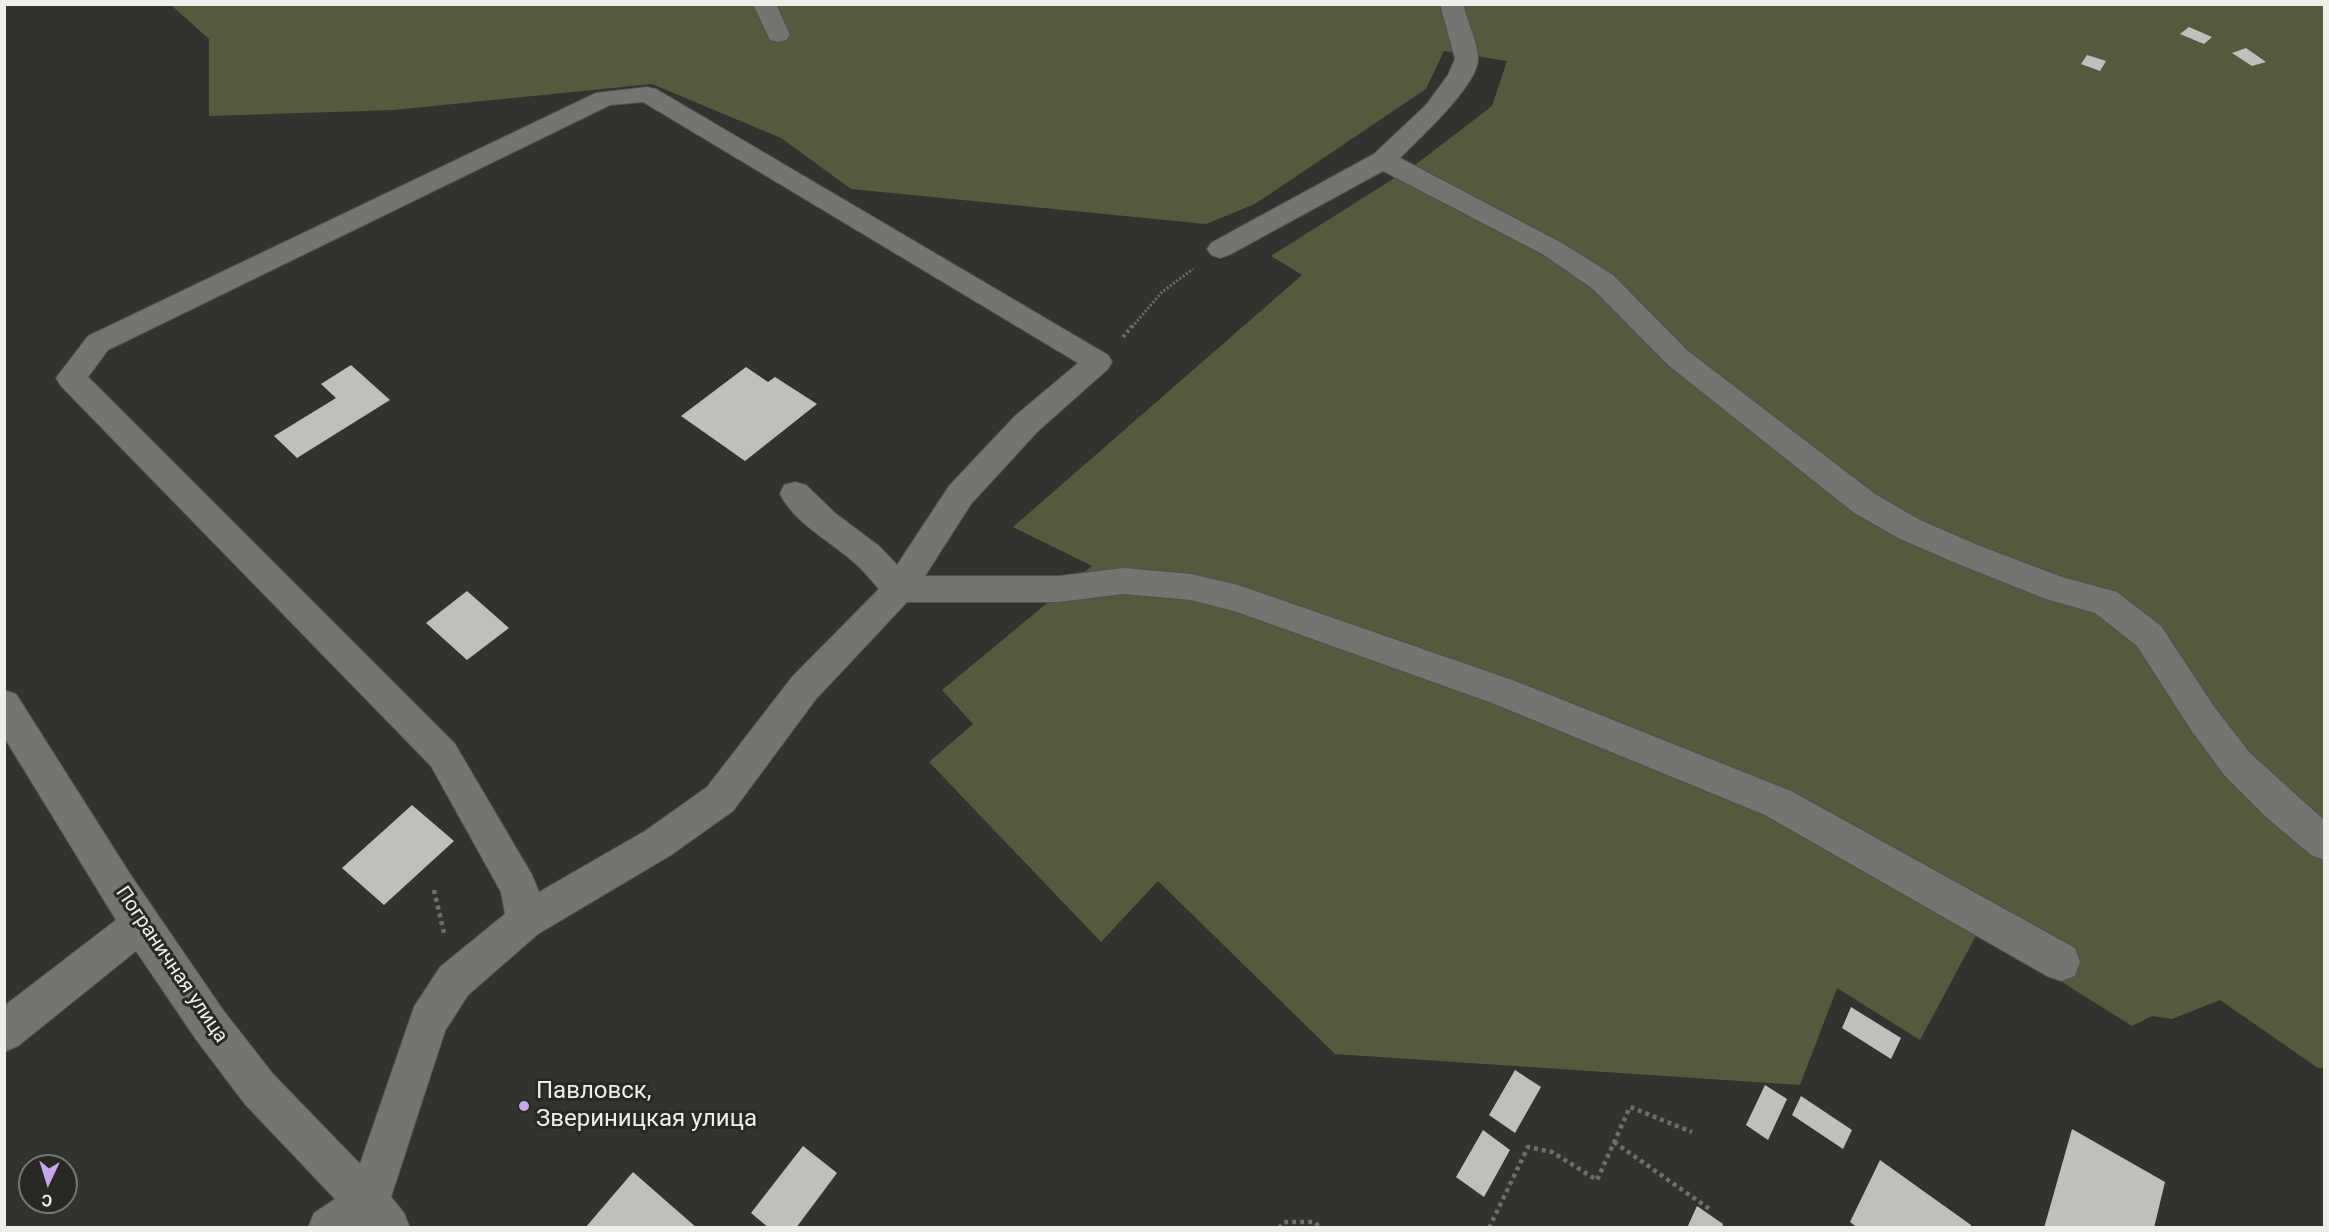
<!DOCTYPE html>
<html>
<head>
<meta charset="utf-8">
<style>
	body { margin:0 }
	#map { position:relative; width:2329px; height:1232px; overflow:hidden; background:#32322e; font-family:Roboto,sans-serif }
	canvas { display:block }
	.frame { position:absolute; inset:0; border:6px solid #eeeeeb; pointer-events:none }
	.north { position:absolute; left:18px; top:1154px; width:60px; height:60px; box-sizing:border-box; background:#282824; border:2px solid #777774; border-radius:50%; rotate:184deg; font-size:16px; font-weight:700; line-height:24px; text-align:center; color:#eeeeeb }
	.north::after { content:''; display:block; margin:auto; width:21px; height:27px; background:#c7a6ef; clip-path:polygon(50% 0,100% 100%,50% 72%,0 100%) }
</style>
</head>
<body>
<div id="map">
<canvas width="2329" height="1232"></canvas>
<div class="frame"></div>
<div class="north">С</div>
</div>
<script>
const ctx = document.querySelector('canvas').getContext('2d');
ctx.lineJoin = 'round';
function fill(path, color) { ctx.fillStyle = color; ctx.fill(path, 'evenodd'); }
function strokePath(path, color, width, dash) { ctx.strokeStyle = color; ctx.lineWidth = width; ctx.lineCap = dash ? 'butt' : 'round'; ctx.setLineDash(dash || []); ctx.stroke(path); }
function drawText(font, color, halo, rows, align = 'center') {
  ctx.font = font + ' Roboto,sans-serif'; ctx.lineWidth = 6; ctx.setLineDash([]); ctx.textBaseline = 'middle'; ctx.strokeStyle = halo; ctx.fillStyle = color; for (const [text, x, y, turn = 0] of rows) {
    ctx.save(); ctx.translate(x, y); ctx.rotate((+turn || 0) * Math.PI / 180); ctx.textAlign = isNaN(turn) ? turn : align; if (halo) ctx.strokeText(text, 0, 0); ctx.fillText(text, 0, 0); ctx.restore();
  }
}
const green = new Path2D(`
	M171,5H2324V1068H2318L2220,1000L2172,1019L2152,1016L2132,1026L1979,930L1920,1040L1837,988L1800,1085L1335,1054L1158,881L1101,942L929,762L973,724L942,690L1092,566L1013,527L1302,275L1271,256L1415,165L1492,106L1507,61L1444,51L1426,89L1255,204L1206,224L851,189L781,138L652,84L394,110L209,116V39Z`);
const building = new Path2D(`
	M2189,27L2212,37L2204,44L2180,34Z
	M2246,48L2266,62L2252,66L2232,53Z
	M2087,55L2106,61L2100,71L2081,64Z
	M351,365L390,400L297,458L274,436L336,398L321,384Z
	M746,367L768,382L775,377L817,404L745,461L681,416Z
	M467,591L509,628L467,660L426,623Z
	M412,805L454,841L384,905L342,868Z
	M1851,1007L1901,1038L1891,1059L1842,1028Z
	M1515,1070L1541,1087L1515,1133L1489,1115Z
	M1765,1085L1787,1099L1768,1140L1746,1125Z
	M1801,1096L1852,1130L1843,1149L1792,1115Z
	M2072,1129L2165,1182L2154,1228H2044Z
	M1483,1130L1510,1150L1484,1197L1456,1177Z
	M803,1146L837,1173L796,1228H769L751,1213Z
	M1880,1160L1971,1225L1970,1228H1858L1850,1222Z
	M633,1172L697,1228H585Z
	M1697,1206L1723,1224L1722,1228H1687Z`);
const pathFar2 = new Path2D(`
	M1132,327L1162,292L1193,269`);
const pathFar1 = new Path2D(`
	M1123,337L1133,325`);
const path = new Path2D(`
	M434,890L444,933
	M1614,1142L1711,1210
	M1279,1228L1284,1222H1315L1320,1228
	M1489,1228L1528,1147L1552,1152L1597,1180L1630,1107L1692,1132`);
const minor = new Path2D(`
	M753,4H776L790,35L786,40L778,42L770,40Z
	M1440,4H1463C1467,20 1478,43 1478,58C1480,83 1418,140 1400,158L1562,243L1613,275L1688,351L1875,494L1920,520L1980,546L2062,577L2117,592L2161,626L2215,708L2250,753L2324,820V860L2311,855L2266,817L2224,775L2191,730L2137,646L2095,613L2046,599L1958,564L1898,538L1853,512L1668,365L1593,289L1544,255L1383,171L1229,255L1220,258L1211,255L1207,249L1211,243L1374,154L1426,105L1448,75L1455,59Z
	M647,87L656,89L1108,355L1112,362L1108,369L1037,432L971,504L925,576H1059L1123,568L1191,574L1238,585L1515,681L1791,791L2075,948L2080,962L2075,976L2061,981L2047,976L1765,815L1492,703L1237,612L1191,600L1123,594L1059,602H907L816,699L733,811L671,855L538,934L468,995L445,1031L391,1197L404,1213L410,1228H308L314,1213L335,1199L244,1103L195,1038L136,951L18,1046L4,1052V1006L116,920L4,737V690L16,694L132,877L223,1010L273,1074L360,1164L414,1007L440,967L505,914L501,892L431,766L61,386L56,378L88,336L596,93ZM643,102L1078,363L1015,416L949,486L897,565L879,546L835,513L806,485L795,482L784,485L780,494C796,525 831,541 856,564C864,571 871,580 879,589L792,677L707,787L645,831L539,892L532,875L455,744L88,377L108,350L610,105Z`);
const markers = [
	[524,1106,6,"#c7a6ef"]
];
const streetNames = [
	["Пограничная улица",171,965,56]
];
const nearPoinames = [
	["Павловск,",536,1092],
	["Звериницкая улица",536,1120]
];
fill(green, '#565a3c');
fill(building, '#bfc0bb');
strokePath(minor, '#50514d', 2);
strokePath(pathFar2, '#6e6e6b', 3, [2, 2]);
strokePath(pathFar1, '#6e6e6b', 4, [3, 3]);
strokePath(path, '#6e6e6b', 4.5, [4, 4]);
fill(minor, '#747570');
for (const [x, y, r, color] of markers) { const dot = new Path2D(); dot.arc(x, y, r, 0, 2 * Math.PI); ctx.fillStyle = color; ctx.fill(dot); strokePath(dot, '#282824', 2); }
drawText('20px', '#eeeeeb', '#282824', streetNames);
drawText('24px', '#eeeeeb', '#282824', nearPoinames, 'left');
</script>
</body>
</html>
